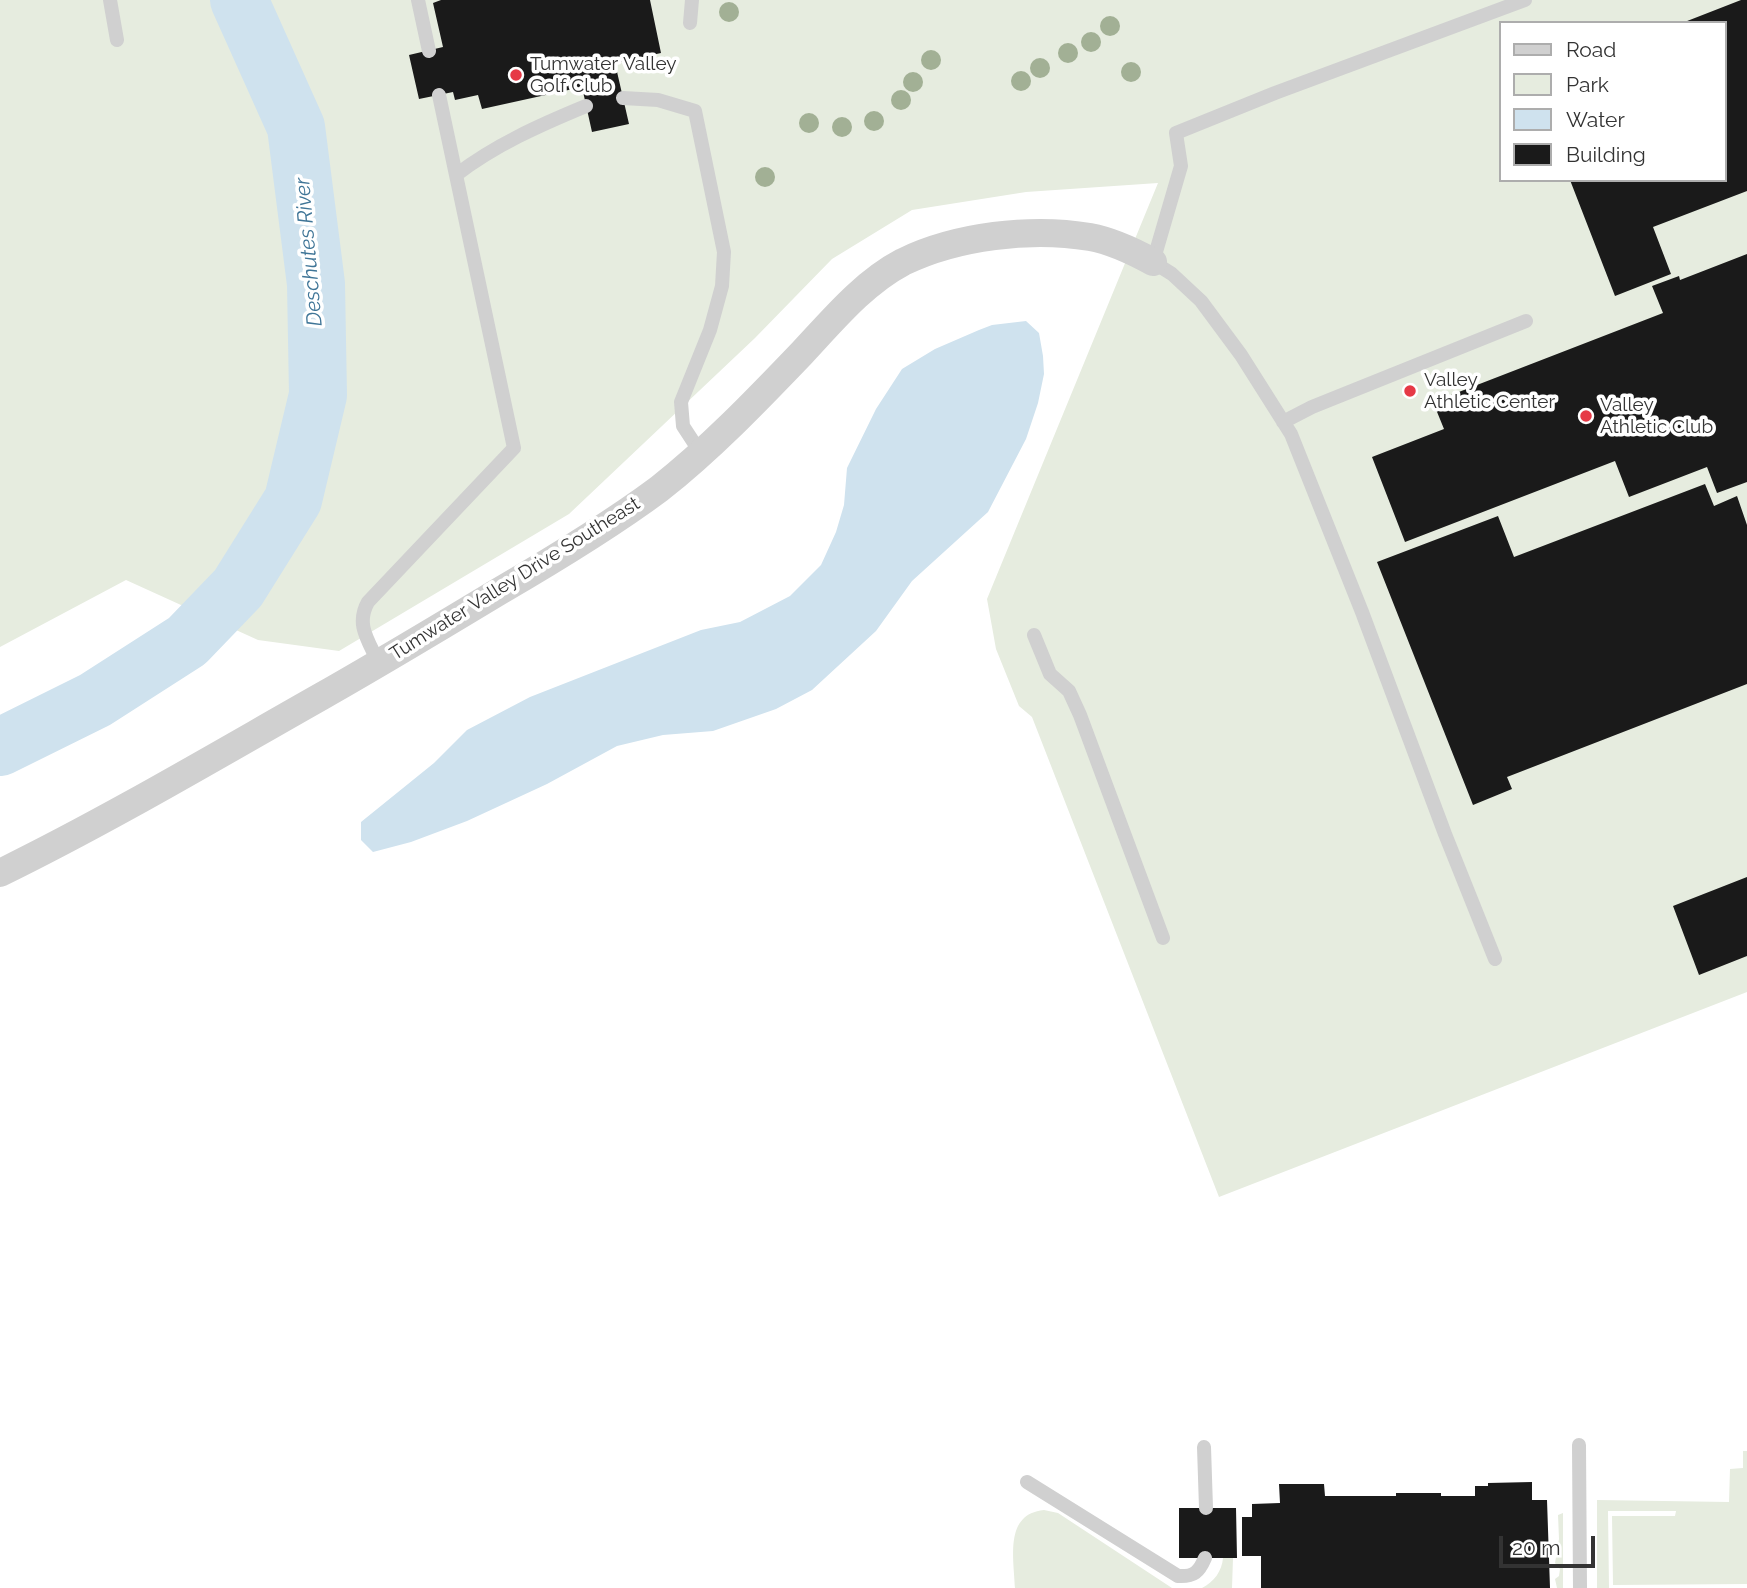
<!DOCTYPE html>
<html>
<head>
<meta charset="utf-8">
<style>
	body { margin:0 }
	#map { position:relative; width:1747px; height:1588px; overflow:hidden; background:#fff; font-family:Raleway,sans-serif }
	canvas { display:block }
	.legend { position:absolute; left:1499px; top:21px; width:228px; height:161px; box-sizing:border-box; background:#fff; border:2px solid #adadad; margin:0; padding:9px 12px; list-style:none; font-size:21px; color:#333 }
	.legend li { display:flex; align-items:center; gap:14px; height:35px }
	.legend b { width:35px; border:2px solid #adadad }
	.scale { position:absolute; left:1499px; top:1536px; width:96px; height:32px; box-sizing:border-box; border:4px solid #333; border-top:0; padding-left:9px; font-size:21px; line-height:24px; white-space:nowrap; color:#333; -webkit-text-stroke:5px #fff; paint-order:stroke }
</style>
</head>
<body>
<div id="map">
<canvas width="1747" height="1588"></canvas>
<ul class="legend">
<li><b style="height:9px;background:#d0d0d0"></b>Road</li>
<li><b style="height:19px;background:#e6ecdf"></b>Park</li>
<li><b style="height:19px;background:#cfe2ee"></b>Water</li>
<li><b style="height:19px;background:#1a1a1a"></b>Building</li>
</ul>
<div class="scale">20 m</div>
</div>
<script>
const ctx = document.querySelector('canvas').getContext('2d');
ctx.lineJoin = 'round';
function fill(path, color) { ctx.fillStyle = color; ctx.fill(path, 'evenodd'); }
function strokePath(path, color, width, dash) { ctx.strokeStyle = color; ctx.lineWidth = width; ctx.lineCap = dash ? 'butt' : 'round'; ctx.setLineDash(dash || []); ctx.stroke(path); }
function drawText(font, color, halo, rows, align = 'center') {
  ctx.font = font + ' Raleway,sans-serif'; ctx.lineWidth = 7; ctx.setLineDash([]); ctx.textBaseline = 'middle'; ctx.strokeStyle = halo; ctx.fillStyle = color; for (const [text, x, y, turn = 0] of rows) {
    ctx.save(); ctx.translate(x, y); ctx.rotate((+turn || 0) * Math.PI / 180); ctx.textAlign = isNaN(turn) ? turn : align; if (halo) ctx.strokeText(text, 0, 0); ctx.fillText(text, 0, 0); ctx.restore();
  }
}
const green = new Path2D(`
	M0,0H1747V992L1219,1197L1032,717L1019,706L996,649L987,599L1158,183L1026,192L912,210L832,259L755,338L569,514L339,651L258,640L126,580L0,647ZM1500,23H1724V180H1500Z
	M1743,1451H1747V1584L1613,1585L1612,1516H1675L1676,1511H1608L1609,1588H1597V1500L1729,1502L1730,1469L1743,1468Z
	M1044,1510L1058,1513L1172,1588H1015C1014,1558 1004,1514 1044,1510Z
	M1563,1513V1588H1557L1555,1579L1559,1576L1560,1569L1555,1563L1559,1539L1558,1515Z
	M1223,1558H1233L1232,1588H1202C1214,1582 1222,1571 1223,1558Z`);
const water = new Path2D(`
	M1026,321L1039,333L1043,356L1044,374L1038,403L1026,439L988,512L912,581L876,631L812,690L776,709L713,731L663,735L617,746L547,784L467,821L411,842L373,852L361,840V822L434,763L467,730L530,697L701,630L740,622L790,596L821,565L836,532L844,505L847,468L876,409L902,369L935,349L979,330L992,325Z`);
const river = new Path2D(`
	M0,747L95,700L187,641L238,588L293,500L318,395L316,284L296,127L239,0`);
const building = new Path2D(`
	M441,0H650L661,53L615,63L629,124L592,132L582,87L482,109L478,95L455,100L453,92L419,99L409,55L443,47L433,3Z
	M1741,0H1747V191L1653,227L1671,274L1615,296L1570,180H1724V23H1682Z
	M1747,254V482L1717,493L1707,467L1629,497L1615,461L1405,542L1372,457L1444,429L1433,402L1663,313L1652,286L1679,276L1680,280Z
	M1705,484L1714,506L1737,496L1747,525V684L1507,777L1512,789L1473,805L1377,562L1498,516L1514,557Z
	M1747,877V956L1699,975L1673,906Z
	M1532,1482V1500H1547L1550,1588H1261V1556H1242V1517H1252V1504L1280,1503L1279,1484H1324L1325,1496H1396V1493H1441V1496H1475V1486H1488V1483Z
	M1179,1508H1236L1237,1558H1179Z`);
const service = new Path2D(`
	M110,0L117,40
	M418,0L429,51
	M690,23L692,0
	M623,98L658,100L695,111L724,252L722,286L710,330L681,402L683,426L700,452
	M456,175C495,145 540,125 586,106
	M1283,422L1312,407L1526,321
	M1034,635L1050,674L1069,691L1080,715L1163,938
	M379,664C369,641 355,625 368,602L514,448L439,95
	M1495,959L1445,834L1362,612L1291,434L1241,355L1201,301L1172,274L1153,262L1181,166L1176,133L1275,93L1525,0
	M1579,1445L1580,1588
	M1204,1447L1206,1508
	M1027,1482L1178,1576C1194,1577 1199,1572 1205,1558`);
const minor = new Path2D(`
	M0,873C110,819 216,756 322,696C382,662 440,627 498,592C553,560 608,527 659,489C710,449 757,400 802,353C832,321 863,283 903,262C956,236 1031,227 1090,237C1112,241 1133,251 1153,262`);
const trees = [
	[729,12],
	[1110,26],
	[1091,42],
	[1068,53],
	[931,60],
	[1040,68],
	[1131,72],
	[1021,81],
	[913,82],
	[901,100],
	[874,121],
	[809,123],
	[842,127],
	[765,177]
];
const markers = [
	[516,75,7,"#e63946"],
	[1410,391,7,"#e63946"],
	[1586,416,7,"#e63946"]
];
const poiNames = [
	["Tumwater Valley",530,64],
	["Golf Club",530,86],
	["Valley",1424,380],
	["Athletic Center",1424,402],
	["Valley",1600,405],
	["Athletic Club",1600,427]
];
const streetNames = [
	["Tumwater Valley Drive Southeast",515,579,-32]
];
const waterNames = [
	["Deschutes River",309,252,-95]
];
fill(green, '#e6ecdf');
fill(water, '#cfe2ee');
strokePath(river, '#cfe2ee', 58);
fill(building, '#1a1a1a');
strokePath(service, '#d0d0d0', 14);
strokePath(minor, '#d0d0d0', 28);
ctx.fillStyle = '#a2b095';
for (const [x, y] of trees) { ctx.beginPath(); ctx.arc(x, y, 10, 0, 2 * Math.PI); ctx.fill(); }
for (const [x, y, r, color] of markers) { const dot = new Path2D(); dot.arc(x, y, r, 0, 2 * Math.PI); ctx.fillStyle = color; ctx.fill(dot); strokePath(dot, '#fff', 2.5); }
drawText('19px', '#333', '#fff', poiNames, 'left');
drawText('19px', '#333', '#fff', streetNames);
drawText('italic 21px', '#3f7597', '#fff', waterNames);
</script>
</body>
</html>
